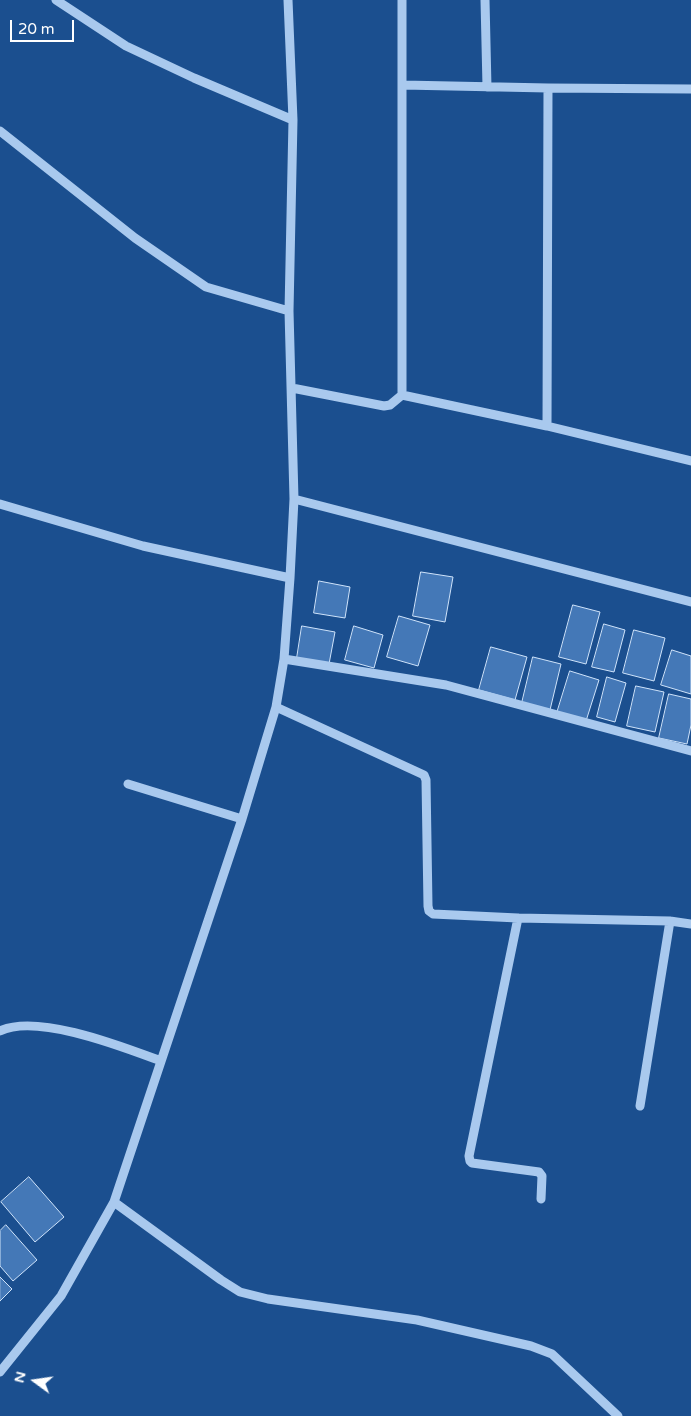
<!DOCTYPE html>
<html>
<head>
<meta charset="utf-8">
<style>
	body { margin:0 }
	#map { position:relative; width:691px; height:1416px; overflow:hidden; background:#1b4f8f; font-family:"Varela Round",sans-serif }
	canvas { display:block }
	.north { position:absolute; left:10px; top:1356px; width:50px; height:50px; -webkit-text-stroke:4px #1b4f8f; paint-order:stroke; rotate:284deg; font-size:14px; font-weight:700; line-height:20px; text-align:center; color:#fff }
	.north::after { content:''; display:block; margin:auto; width:18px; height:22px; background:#fff; clip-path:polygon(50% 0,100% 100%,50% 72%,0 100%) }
	.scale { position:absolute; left:10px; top:20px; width:64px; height:22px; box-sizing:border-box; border:2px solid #fff; border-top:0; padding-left:6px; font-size:15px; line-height:18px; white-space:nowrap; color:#fff; -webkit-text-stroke:4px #1b4f8f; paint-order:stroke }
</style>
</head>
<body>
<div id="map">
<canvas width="691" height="1416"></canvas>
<div class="north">N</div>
<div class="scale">20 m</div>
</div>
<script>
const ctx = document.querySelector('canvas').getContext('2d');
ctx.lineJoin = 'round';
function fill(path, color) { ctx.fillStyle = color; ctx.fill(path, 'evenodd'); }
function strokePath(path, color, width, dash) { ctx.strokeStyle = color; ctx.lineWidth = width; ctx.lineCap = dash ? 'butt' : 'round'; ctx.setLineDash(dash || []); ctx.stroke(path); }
const building = new Path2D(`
	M421,572L453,577L445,622L413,616Z
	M319,581L350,587L345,618L314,613Z
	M573,605L600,612L586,664L559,657Z
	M399,616L430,625L418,666L387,657Z
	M604,624L625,630L614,672L592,667Z
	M302,626L335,632L329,664L297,658Z
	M354,626L383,635L374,668L345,660Z
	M634,630L665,638L654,681L623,673Z
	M491,647L527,657L515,700L479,690Z
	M672,650L691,656V694L661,685Z
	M533,657L561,664L550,710L522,703Z
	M570,671L599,680L586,721L557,713Z
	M607,677L626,683L615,722L597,717Z
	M636,686L664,692L655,732L627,726Z
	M669,694L691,699V725L687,744L659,738Z
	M29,1177L64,1217L35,1242L1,1202Z
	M6,1225L37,1260L13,1281L0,1266V1231Z
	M0,1277L12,1289L0,1301Z`);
const minor = new Path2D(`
	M56,0L126,46L194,78L293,120
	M402,0V395
	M485,0L487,87
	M403,85L548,88L691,89
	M0,131L135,238L206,287L289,311
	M292,388L384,406L390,405L402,395L547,426L691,461
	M547,426L548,88
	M294,499L691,602
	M0,504L143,546L290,578
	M284,659L446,685L691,751
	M276,707L424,775L426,780L428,906L429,911L433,914L518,918L670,921L691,924
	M128,784L242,819
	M518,918L469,1156L470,1161L472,1163L539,1172L542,1176L541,1199
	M0,1031C37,1013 123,1047 161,1061
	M640,1106L670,921
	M114,1202L221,1280L240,1292L268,1299L417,1320L531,1346L552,1354L618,1416
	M0,1372L61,1296L114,1202L242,819L276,707L284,659L290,578L294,499L289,311L293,120L288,0`);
fill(building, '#4478b7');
strokePath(building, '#cfe3fa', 1);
strokePath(minor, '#a9c9ee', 9);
</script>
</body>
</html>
